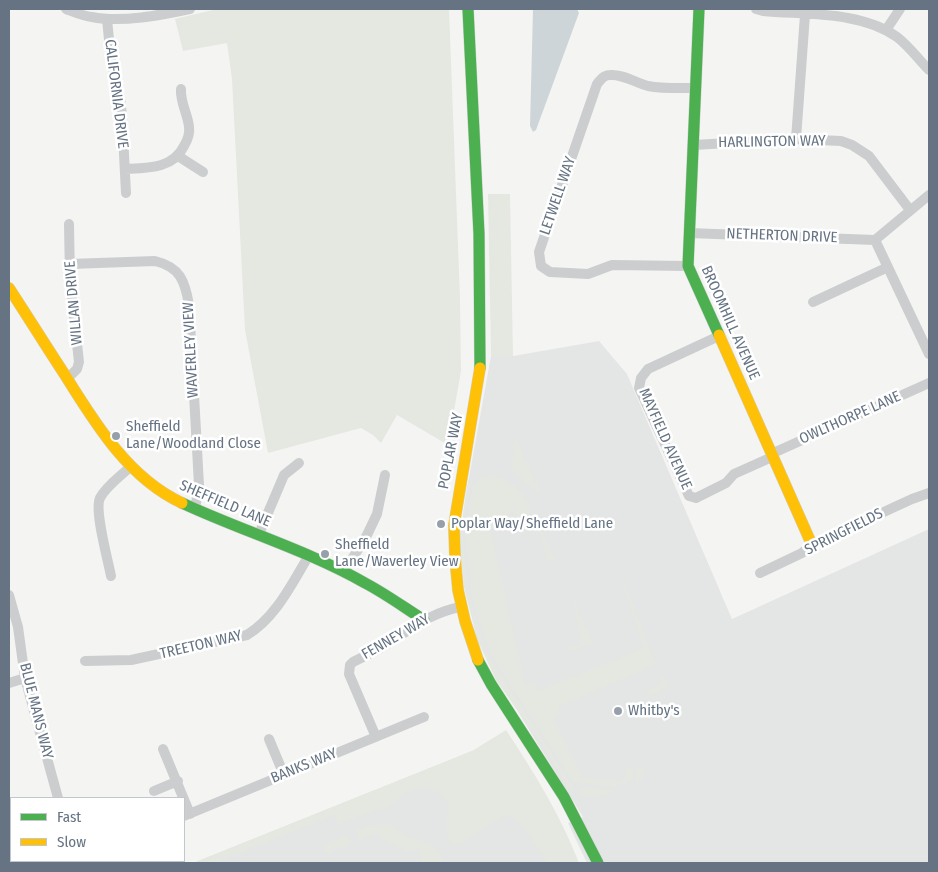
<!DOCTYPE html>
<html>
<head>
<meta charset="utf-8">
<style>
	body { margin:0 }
	#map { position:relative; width:938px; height:872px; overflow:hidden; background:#f4f5f3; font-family:"Fira Sans Condensed",sans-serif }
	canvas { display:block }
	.frame { position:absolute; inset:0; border:10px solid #657383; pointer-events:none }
	.legend { position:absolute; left:10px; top:797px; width:175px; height:65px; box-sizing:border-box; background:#fff; border:1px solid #c1c7cd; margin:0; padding:6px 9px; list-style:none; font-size:15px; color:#657383 }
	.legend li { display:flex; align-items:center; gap:10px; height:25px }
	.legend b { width:25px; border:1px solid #c1c7cd }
</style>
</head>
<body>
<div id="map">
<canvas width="938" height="872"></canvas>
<div class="frame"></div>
<ul class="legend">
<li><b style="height:6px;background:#4caf50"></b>Fast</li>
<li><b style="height:6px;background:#ffc107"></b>Slow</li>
</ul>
</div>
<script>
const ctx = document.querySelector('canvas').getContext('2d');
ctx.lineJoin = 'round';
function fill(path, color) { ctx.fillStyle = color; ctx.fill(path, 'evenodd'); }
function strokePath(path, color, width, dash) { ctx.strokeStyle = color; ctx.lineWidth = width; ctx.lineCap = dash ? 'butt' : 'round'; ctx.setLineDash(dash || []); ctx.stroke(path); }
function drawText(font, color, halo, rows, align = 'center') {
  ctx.font = font + ' "Fira Sans Condensed",sans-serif'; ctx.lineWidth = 5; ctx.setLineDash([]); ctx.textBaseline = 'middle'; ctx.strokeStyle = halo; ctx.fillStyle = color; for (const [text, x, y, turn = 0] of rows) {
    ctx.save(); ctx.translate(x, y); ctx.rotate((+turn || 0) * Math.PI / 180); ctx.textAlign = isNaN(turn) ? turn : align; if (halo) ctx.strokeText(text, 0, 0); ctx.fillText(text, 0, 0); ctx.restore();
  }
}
const built = new Path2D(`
	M599,341L627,374L732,619L929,529V863H587L568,823L583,817L523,720L477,639L460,557L468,483L491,356H513Z
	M472,751L556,863H193Z`);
const green = new Path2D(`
	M217,9H449L460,298L461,371L448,445L397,415L381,443L373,435L361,428L268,453L245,330L232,79L227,43L183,51L175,19Z
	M488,194H510L513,356H491Z
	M515,440L517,441L541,494L527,484L512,470Z
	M491,475C498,477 507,480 513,485C525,496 544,516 516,522L514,510L509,511L512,523L490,528L525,685L534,683L538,691L644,648L623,584H625C636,610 644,638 656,664L558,707L561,714L553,718L583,778L617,781L626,779L625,770L633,768V779L614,787L573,782L492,657L477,616L471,587L466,541L470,501L476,481L480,480L481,477Z
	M472,480L465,516L464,555L471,604L485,650L572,785L575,793L570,790L548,754L496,680L477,639L464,587L460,535L467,486Z
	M541,530L555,560L547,561L540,531Z
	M573,598L593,642L592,644L571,650L566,647L578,645L581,642Z
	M659,674L664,676L668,687L649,696L646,690L663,683Z
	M506,730C535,774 560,814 579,863H548L520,823L507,815L495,821L461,844H451L446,832L449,805L440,794L431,789L420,788L406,793L387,808L373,811L338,824L334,815L215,863H193L472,751Z
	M642,767L644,769C645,776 642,779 636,782V768Z
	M577,787L615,791C605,795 594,798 583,796Z
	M372,825H388L394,827L410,838L423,841L432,845L441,854V862L423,863L418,848L411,852L382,840L379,832L359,840L355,831Z
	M347,835L351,843L331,851L332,854H326L323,845Z`);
const water = new Path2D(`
	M533,9H577L579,13L536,130L533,132L530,126Z`);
const street = new Path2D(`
	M66,9C74,12 83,16 92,17C122,23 161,15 190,9
	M756,9L763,11C806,15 861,11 897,37C909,46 919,60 929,70
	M107,19L111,60L120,97L122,116L126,193
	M886,30L900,9
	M796,139L805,15
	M694,145L796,139L841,141L852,145L869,156L910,210
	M178,156L203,172
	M125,169C147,168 173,169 184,146C187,141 190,134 189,127C188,114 180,103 181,89
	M929,195L875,240L929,354
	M689,233L875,240
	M70,264L155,261C180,267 185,281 189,305L199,485L195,509
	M688,266L612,265L588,274L550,272L541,266L539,252L597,84C601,79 604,75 610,75C623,74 636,83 648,86C664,89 680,88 696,88
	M813,302L888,267
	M719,336L648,369L641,378L639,388L689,496L696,498L726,483L734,474L772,457
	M68,378L77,369L79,362L70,281L69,224
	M771,454L929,383
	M259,534L284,475L299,463
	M344,572L367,535L377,514L385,475
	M760,573L802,553L812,545L912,499L929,493
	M111,576C108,560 94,510 100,498C106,486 121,476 131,466
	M9,595L18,627L25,678L58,798
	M85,661L131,660L247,635C276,617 291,585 308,557
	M9,683L25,678
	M376,737L349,674L350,665L353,662C363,657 374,652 384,646C410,630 431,612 461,607
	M269,739L284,775
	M163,749L190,814
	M154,791L178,781
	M184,816L424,717
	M9,828L11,827
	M71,861L72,863`);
const fast = new Path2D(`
	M468,9L479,234L480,368
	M699,9L688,266L719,335
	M182,503C242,531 307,550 365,583C386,594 405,608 424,620
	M478,660L491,684L564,797L598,863`);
const slow = new Path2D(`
	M9,288C28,317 46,346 65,375C95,423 128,478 182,503
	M719,335L812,545
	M478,660L465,621L458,590L455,557L454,525L480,368`);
const markers = [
	[116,436,5,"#97a0aa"],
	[441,524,5,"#97a0aa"],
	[325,554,5,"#97a0aa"],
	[618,711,5,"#97a0aa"]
];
const streetNames = [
	["CALIFORNIA DRIVE",116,94,83],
	["HARLINGTON WAY",772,142,-1],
	["LETWELL WAY",558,196,-71],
	["NETHERTON DRIVE",782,236,2],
	["WILLAN DRIVE",74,303,-95],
	["BROOMHILL AVENUE",730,323,66],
	["WAVERLEY VIEW",191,350,-93],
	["OWLTHORPE LANE",850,418,-24],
	["MAYFIELD AVENUE",665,439,66],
	["POPLAR WAY",451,451,-79],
	["SHEFFIELD LANE",225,504,23],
	["SPRINGFIELDS",844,532,-27],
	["FENNEY WAY",396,637,-30],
	["TREETON WAY",201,645,-13],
	["BLUE MANS WAY",36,711,76],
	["BANKS WAY",304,766,-22]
];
const poiNames = [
	["Sheffield",126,427],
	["Lane/Woodland Close",126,444],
	["Poplar Way/Sheffield Lane",451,524],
	["Sheffield",335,545],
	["Lane/Waverley View",335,562],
	["Whitby's",628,711]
];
fill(built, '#e4e6e6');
fill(green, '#e4e8e1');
fill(water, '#ced5d8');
strokePath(fast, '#d0d1d1', 12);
strokePath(slow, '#d0d1d1', 12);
strokePath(street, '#cccdce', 10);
strokePath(fast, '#4caf50', 11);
strokePath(slow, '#ffc107', 11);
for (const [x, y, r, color] of markers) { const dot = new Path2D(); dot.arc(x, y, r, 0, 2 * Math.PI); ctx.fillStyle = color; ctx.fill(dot); strokePath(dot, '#fff', 2); }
drawText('15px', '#657383', '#fff', streetNames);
drawText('15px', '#657383', '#fff', poiNames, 'left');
</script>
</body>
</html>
